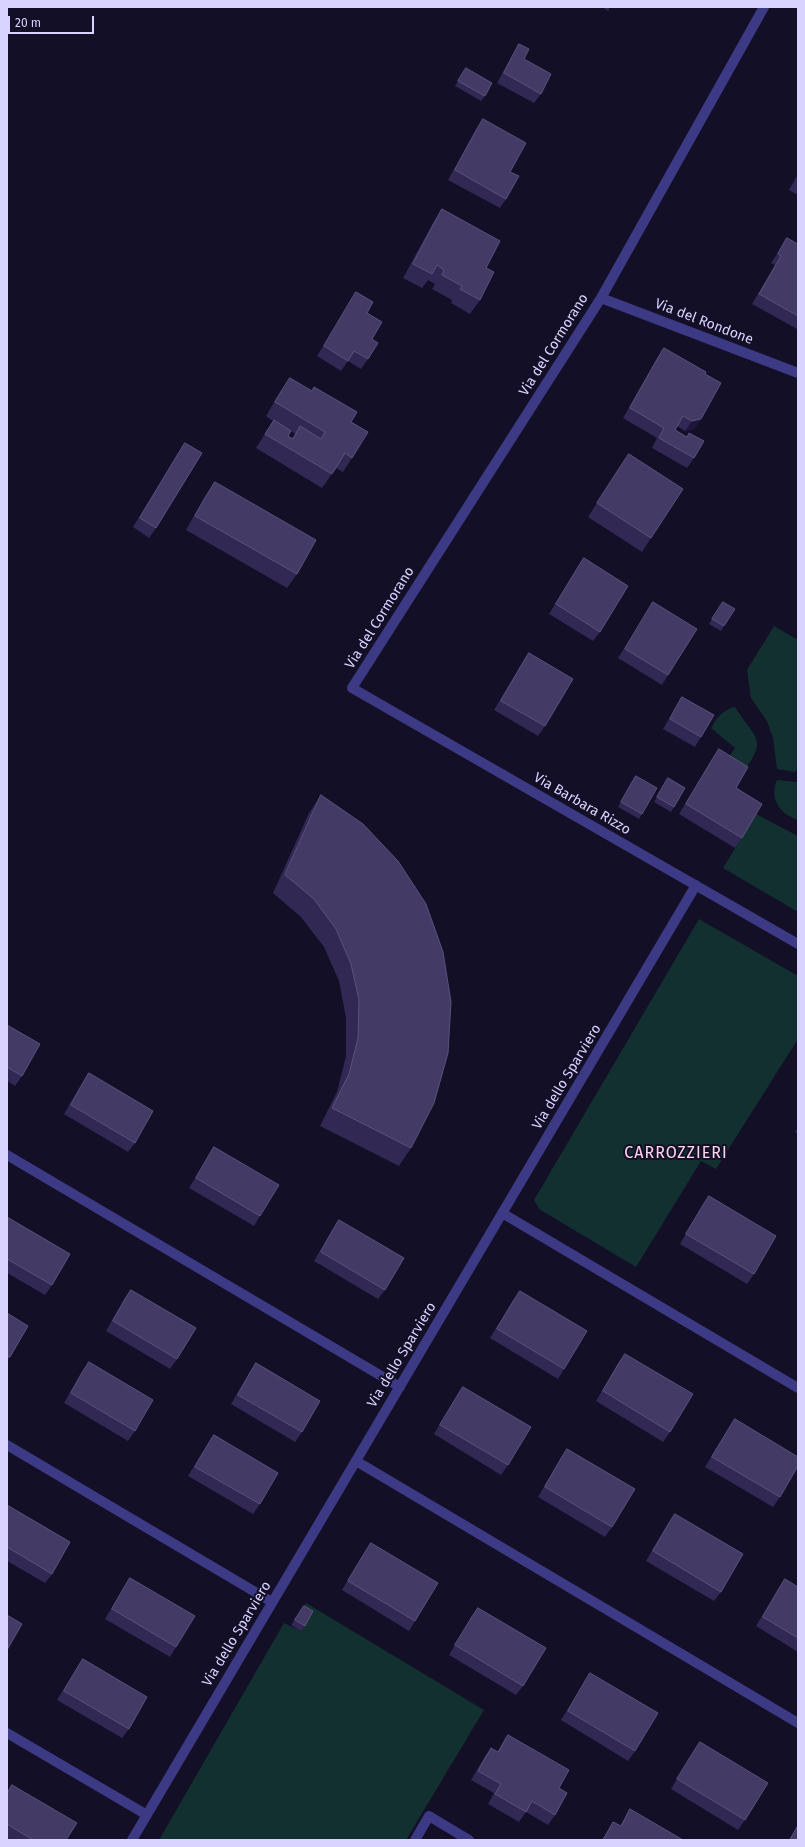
<!DOCTYPE html>
<html>
<head>
<meta charset="utf-8">
<style>
	body { margin:0 }
	#map { position:relative; width:805px; height:1847px; overflow:hidden; background:#130f26; font-family:"Fira Sans",sans-serif }
	canvas { display:block }
	.frame { position:absolute; inset:0; border:8px solid #d9d4ff; pointer-events:none }
	.scale { position:absolute; left:8px; top:16px; width:86px; height:18px; box-sizing:border-box; border:2px solid #d9d4ff; border-top:0; padding-left:5px; font-size:12px; line-height:14px; white-space:nowrap; color:#d9d4ff; -webkit-text-stroke:3px #130f26; paint-order:stroke }
</style>
</head>
<body>
<div id="map">
<canvas width="805" height="1847"></canvas>
<div class="frame"></div>
<div class="scale">20 m</div>
</div>
<script>
const ctx = document.querySelector('canvas').getContext('2d');
ctx.lineJoin = 'round';
function fill(path, color) { ctx.fillStyle = color; ctx.fill(path, 'evenodd'); }
function strokePath(path, color, width, dash) { ctx.strokeStyle = color; ctx.lineWidth = width; ctx.lineCap = dash ? 'butt' : 'round'; ctx.setLineDash(dash || []); ctx.stroke(path); }
function drawText(font, color, halo, rows, align = 'center') {
  ctx.font = font + ' "Fira Sans",sans-serif'; ctx.lineWidth = 4; ctx.setLineDash([]); ctx.textBaseline = 'middle'; ctx.strokeStyle = halo; ctx.fillStyle = color; for (const [text, x, y, turn = 0] of rows) {
    ctx.save(); ctx.translate(x, y); ctx.rotate((+turn || 0) * Math.PI / 180); ctx.textAlign = isNaN(turn) ? turn : align; if (halo) ctx.strokeText(text, 0, 0); ctx.fillText(text, 0, 0); ctx.restore();
  }
}
const green = new Path2D(`
	M774,626L798,640V767L795,772L777,769L773,738L767,721L751,698L747,670Z
	M735,707C758,743 768,737 741,776L723,766L735,748L711,728C717,717 723,710 735,707Z
	M777,780L798,782V820C780,814 769,799 777,780Z
	M756,814L798,836V912L723,868Z
	M699,919L798,976V1039L716,1169L701,1161L636,1267L539,1209L534,1200Z
	M306,1603L484,1710L406,1840H159L284,1623L301,1631L310,1616L300,1611Z`);
const lane = new Path2D(`
	M502,1213L798,1388
	M356,1461L798,1723
	M415,1840L429,1816L469,1840`);
const street = new Path2D(`
	M764,7L601,298L352,688L798,944
	M601,298L798,373
	M7,1155L400,1387
	M7,1445L272,1602
	M7,1733L147,1815
	M132,1840L696,885`);
const wall = new Path2D(`
	M602,7H610L608,11Z
	M519,44L524,59L541,94L534,103L497,83L513,54Z
	M466,68L485,96L481,101L455,86Z
	M483,119L510,172L506,199L500,208L448,180L476,129Z
	M798,174V195L789,190Z
	M442,209L486,268L480,300L470,314L451,303L452,300L432,289L435,284L428,280L422,288L403,278L433,223Z
	M787,238L798,244V327L797,329L752,304L775,265L771,263L781,248Z
	M356,292L367,313L372,339L368,359L361,369L348,361L341,371L317,356L350,302Z
	M664,348L705,374L701,419L694,429L685,431L677,426L675,430L694,458L687,468L652,448L657,438L623,418L657,358Z
	M290,378L312,391L314,387L351,422L352,458L343,472L336,468L322,488L256,448L273,421L266,416L280,392ZM291,431L295,434L292,438L288,436Z
	M185,443L156,528L149,538L133,527L178,453Z
	M629,454L651,538L642,552L588,517L619,468Z
	M215,482L297,574L287,588L186,530L205,496Z
	M584,558L600,632L593,641L549,614L577,568Z
	M653,602L668,675L662,685L618,658L647,612Z
	M723,602L724,626L721,631L709,624Z
	M529,653L545,726L538,736L494,710L522,663Z
	M682,697L701,737L695,747L663,729L676,707Z
	M719,749L736,788L742,838L735,848L679,814L712,759Z
	M636,776L642,814L639,819L618,807L632,781Z
	M668,778L674,807L671,812L654,802Z
	M321,795L411,1148L399,1166L320,1126L337,1092L346,1056V1018L339,981L324,947L301,917L273,893L309,813Z
	M7,1025L22,1076L15,1086L7,1081Z
	M89,1073L135,1143L128,1152L64,1114L82,1083Z
	M798,1128V1134L795,1132Z
	M214,1147L260,1216L254,1226L189,1188L208,1157Z
	M709,1196L754,1274L747,1284L680,1244L702,1206Z
	M7,1217L52,1285L45,1295L7,1273Z
	M339,1220L385,1290L378,1299L314,1261L332,1230Z
	M131,1290L177,1359L170,1369L106,1331L124,1299Z
	M520,1291L564,1369L558,1379L490,1338L513,1300Z
	M7,1313L10,1357L7,1361Z
	M625,1354L670,1432L663,1442L596,1401L618,1363Z
	M89,1362L135,1431L128,1441L64,1403L82,1371Z
	M256,1363L302,1432L295,1442L231,1404L249,1373Z
	M463,1387L508,1465L501,1475L434,1434L456,1397Z
	M735,1419L780,1497L773,1507L705,1467L728,1429Z
	M214,1435L260,1504L253,1514L188,1476L207,1445Z
	M567,1449L612,1527L605,1537L538,1497L560,1459Z
	M7,1505L52,1574L45,1583L7,1561Z
	M675,1514L721,1592L714,1601L646,1561L668,1523Z
	M371,1543L415,1621L409,1631L342,1590L364,1553Z
	M130,1578L176,1647L170,1657L105,1619L124,1587Z
	M785,1579L798,1587V1652L756,1626L778,1589Z
	M304,1606L305,1626L301,1631L291,1625Z
	M478,1608L523,1686L516,1695L449,1655L471,1617Z
	M83,1659L129,1729L122,1738L57,1700L76,1669Z
	M590,1673L635,1751L628,1761L561,1720L584,1683Z
	M508,1735L559,1788L555,1815L548,1825L526,1812L519,1822L488,1804L494,1793L471,1780L484,1758L491,1748L497,1752Z
	M700,1742L745,1820L738,1830L671,1789L693,1752Z
	M12,1785L66,1840H10L7,1838V1792Z
	M630,1809L683,1840H602L613,1822L620,1826Z
	M798,1824V1840H789Z`);
const shadedWall = new Path2D(`
	M701,419L694,429L685,431L692,421Z`);
const building = new Path2D(`
	M519,44L529,49L524,59L551,74L541,94L504,73Z
	M466,68L492,83L485,96L458,81Z
	M483,119L526,143L510,172L519,176L506,199L455,170Z
	M442,209L500,241L486,268L494,272L480,300L460,289L462,286L442,275L444,270L437,265L432,274L413,264Z
	M787,238L798,244V316L759,294L781,256L778,254Z
	M356,292L373,302L367,313L382,322L372,339L378,343L368,359L354,351L348,361L324,346Z
	M664,348L706,372L705,374L721,383L701,419L692,421L683,416L675,430L687,437L689,433L704,441L694,458L659,438L664,428L630,408Z
	M290,378L312,391L314,387L357,412L351,422L368,432L352,458L345,453L332,474L265,434L274,420L291,431L288,436L293,439L300,426L321,439L325,432L275,402Z
	M185,443L202,453L156,528L140,518Z
	M629,454L683,489L651,538L597,503Z
	M215,482L316,540L297,574L195,516Z
	M584,558L628,586L600,632L556,604Z
	M653,602L697,629L668,675L625,649Z
	M723,602L735,609L724,626L712,619Z
	M529,653L573,679L545,726L501,701Z
	M682,697L714,715L701,737L670,719Z
	M719,749L748,767L736,788L762,804L742,838L686,804Z
	M636,776L657,788L642,814L621,802Z
	M668,778L685,788L674,807L657,797Z
	M321,795L363,824L398,861L426,904L443,952L451,1002L448,1053L434,1103L411,1148L332,1108L349,1074L358,1038L359,1000L351,964L336,929L314,899L285,875Z
	M7,1025L40,1044L22,1076L7,1067Z
	M89,1073L153,1111L135,1143L71,1105Z
	M214,1147L279,1185L260,1216L196,1178Z
	M709,1196L776,1236L754,1274L686,1234Z
	M7,1217L70,1254L52,1285L7,1259Z
	M339,1220L404,1258L385,1290L321,1252Z
	M131,1290L196,1328L177,1359L113,1321Z
	M520,1291L587,1331L564,1369L497,1329Z
	M7,1313L28,1326L10,1357L7,1356Z
	M625,1354L693,1394L670,1432L603,1391Z
	M89,1362L153,1400L135,1431L71,1393Z
	M256,1363L320,1401L302,1432L238,1395Z
	M463,1387L531,1427L508,1465L440,1425Z
	M735,1419L798,1457V1466L780,1497L712,1457Z
	M214,1435L278,1473L260,1504L195,1467Z
	M567,1449L635,1489L612,1527L545,1487Z
	M7,1505L70,1542L52,1574L7,1547Z
	M675,1514L743,1554L721,1592L653,1551Z
	M371,1543L438,1583L415,1621L348,1581Z
	M130,1578L195,1616L176,1647L112,1609Z
	M785,1579L798,1587V1638L763,1617Z
	M304,1606L313,1611L305,1626L295,1620Z
	M478,1608L546,1648L523,1686L455,1645Z
	M7,1615L22,1624L7,1650Z
	M83,1659L147,1697L129,1729L64,1691Z
	M590,1673L658,1713L635,1751L568,1711Z
	M508,1735L569,1770L559,1788L567,1793L555,1815L532,1801L526,1812L495,1794L501,1784L478,1771L491,1748L498,1752Z
	M700,1742L768,1783L745,1820L677,1779Z
	M12,1785L77,1823L66,1840H33L7,1824V1794Z
	M630,1809L683,1840H603L613,1822L621,1826Z
	M798,1826V1840H790Z`);
const streetNames = [
	["Via del Rondone",704,322,21],
	["Via del Cormorano",554,345,-58],
	["Via del Cormorano",380,618,-58],
	["Via Barbara Rizzo",582,804,30],
	["Via dello Sparviero",567,1077,-59],
	["Via dello Sparviero",402,1355,-59],
	["Via dello Sparviero",237,1634,-59]
];
const quarterNames = [
	["CARROZZIERI",676,1154]
];
fill(green, '#12302f');
strokePath(lane, '#3d3a85', 10);
strokePath(street, '#3d3a85', 10);
fill(wall, '#312854');
fill(shadedWall, '#1d163a');
fill(building, '#433a66');
strokePath(building, '#5a527e', 1);
drawText('14px', '#d9d4ff', '#130f26', streetNames);
ctx.letterSpacing = '1px';
drawText('16px', '#ffd6f0', '#130f26', quarterNames);
ctx.letterSpacing = '0px';
</script>
</body>
</html>
